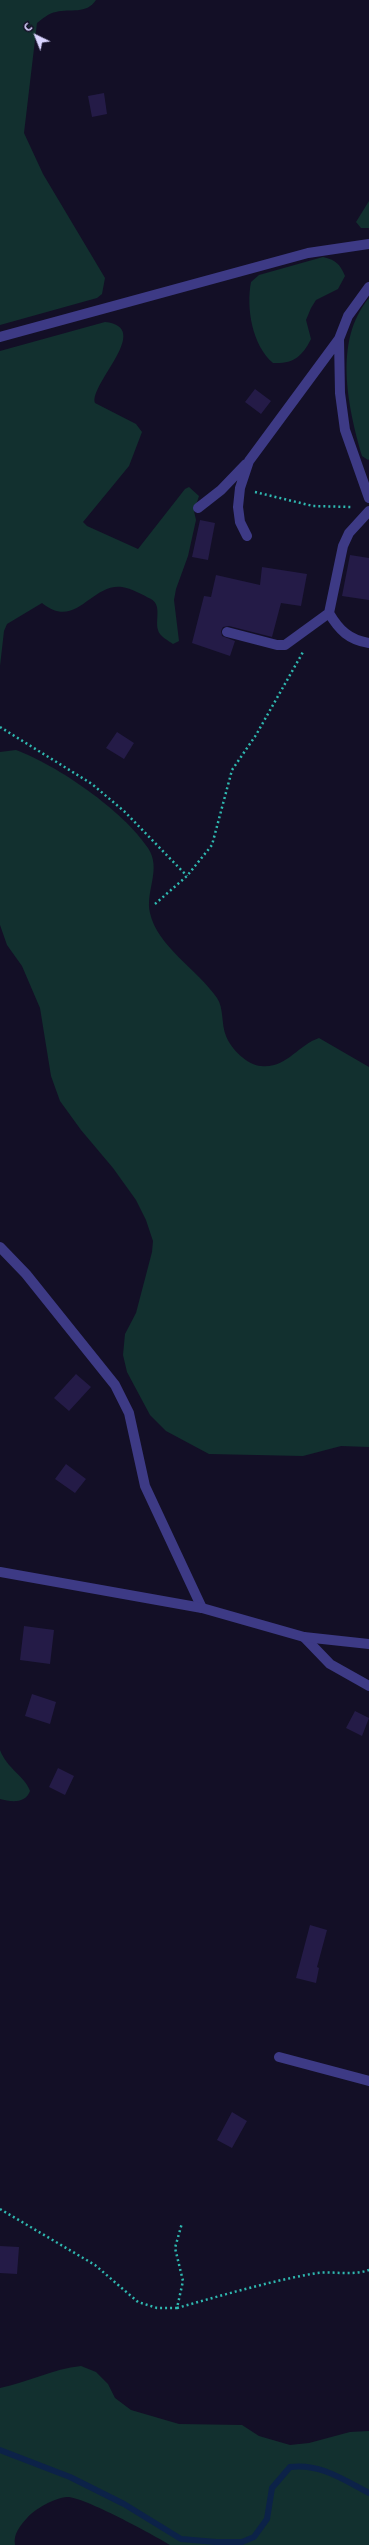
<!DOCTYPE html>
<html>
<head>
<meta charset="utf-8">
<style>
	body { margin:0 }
	#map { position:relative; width:369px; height:2545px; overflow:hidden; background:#130f26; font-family:"Noto Sans",sans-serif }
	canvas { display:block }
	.north { position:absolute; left:16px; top:16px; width:40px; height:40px; -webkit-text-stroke:3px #130f26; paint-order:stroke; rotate:317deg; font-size:11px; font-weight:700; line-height:16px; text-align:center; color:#d9d4ff }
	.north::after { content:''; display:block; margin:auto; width:14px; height:18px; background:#d9d4ff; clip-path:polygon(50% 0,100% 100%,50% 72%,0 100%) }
</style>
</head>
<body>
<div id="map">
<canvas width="369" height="2545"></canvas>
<div class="north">С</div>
</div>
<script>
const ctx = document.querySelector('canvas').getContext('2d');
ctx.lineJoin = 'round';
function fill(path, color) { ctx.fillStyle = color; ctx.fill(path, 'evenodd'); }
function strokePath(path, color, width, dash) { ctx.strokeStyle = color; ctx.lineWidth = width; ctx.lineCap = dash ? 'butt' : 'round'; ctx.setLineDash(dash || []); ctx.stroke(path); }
const green = new Path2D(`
	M0,0H96C86,15 71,8 56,12C49,13 42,19 37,23L24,133L43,174L105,278L102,294L97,298L0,325Z
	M369,201V228H361L356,222Z
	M323,257C336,260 340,264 345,276L338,289L316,300L311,308L306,320L311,339C302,357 293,364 273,363C252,345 246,308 251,282L259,275Z
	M369,298V459L368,460L362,456C348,407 333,341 369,298Z
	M105,322C154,327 89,384 95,403L136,424L142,432L129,466L83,522L87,526L138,549L185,489L189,487L199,496L194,511L196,520L188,556L176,589L174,600L179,641L173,644C169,641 159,636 158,630C155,620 162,605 151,599C143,595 131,588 122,587C91,583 76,631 42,603L7,624L4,631L0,666V351Z
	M16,750C57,765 124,811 148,848C162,869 145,891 150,913C157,946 198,970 217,998C224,1008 221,1024 226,1036C231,1049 247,1065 261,1066C286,1069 298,1045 319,1038L369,1067V1447L341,1446L303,1456L209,1454L166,1431L150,1415L127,1372L123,1355L125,1334L136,1313L152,1252L153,1241L146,1220L136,1200L113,1168L81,1130L60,1101L51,1076L40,1008L22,966L7,945L0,925V752Z
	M0,1750C7,1769 25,1776 30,1791C25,1804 11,1802 0,1799Z
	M81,2366L96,2372L108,2384L115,2398L131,2410L179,2424L242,2425L259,2436L290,2445L309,2443L350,2432L369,2431V2545H170C154,2535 82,2496 67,2497C54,2498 35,2509 27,2518C20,2526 13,2534 15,2545H0V2388C28,2382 53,2369 81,2366Z`);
const stream = new Path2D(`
	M0,2450L70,2477L124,2504L181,2539L216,2542H242L254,2537L267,2519L272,2488L290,2467C320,2463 344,2480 369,2493`);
const building = new Path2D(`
	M104,93L107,114L92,117L88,96Z
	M255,389L271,401L261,414L245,402Z
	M200,520L215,523L208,560L192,557Z
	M350,555L369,558V600L342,596Z
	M262,567L307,574L301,606L281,603L272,637L229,626L223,627L221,631L222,636L235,641L230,656L192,643L204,596L211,597L216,575L260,585Z
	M117,732L134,743L124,759L106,748Z
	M76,1374L91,1387L69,1411L54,1398Z
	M66,1464L86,1479L75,1493L55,1479Z
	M24,1626L54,1630L50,1664L20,1660Z
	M32,1694L56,1702L50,1724L25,1716Z
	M355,1711L369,1718L362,1736L346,1728Z
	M58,1768L74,1776L65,1795L49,1787Z
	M310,1925L327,1930L317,1967L319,1968L316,1983L296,1978Z
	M232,2112L247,2121L232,2148L217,2140Z
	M0,2246L19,2247L17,2274L0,2273Z`);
const path = new Path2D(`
	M255,492L313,506L353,507
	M0,727L92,784L125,812L187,876
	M155,904L187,876L212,845L232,770L256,735L303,652
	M0,2209L95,2265L138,2302L157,2308H177L183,2281L175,2248L182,2223
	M177,2308C223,2295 270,2281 317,2273C334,2271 352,2276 369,2270`);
const lane = new Path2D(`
	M339,339L340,393L345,430L369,498
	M198,508L221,490L246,464
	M369,511L349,533L343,546L329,613C339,630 349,640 369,643
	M247,536L240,522L238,507L240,488L249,461L339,339L348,316L369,287
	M227,632L277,645H285L329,613
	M0,1247L26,1274L115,1385L129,1413L145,1486L202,1608
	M304,1637L330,1664L369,1686
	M279,2057L369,2081`);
const street = new Path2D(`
	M0,337L308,253L369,244
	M0,1572L202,1608L304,1637L369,1644`);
fill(green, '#12302f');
strokePath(stream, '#0c2248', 6);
fill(building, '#241b47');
strokePath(path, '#2fb8b0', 2.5, [2, 3]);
strokePath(lane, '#3d3a85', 10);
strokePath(street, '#3d3a85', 10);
</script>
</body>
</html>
